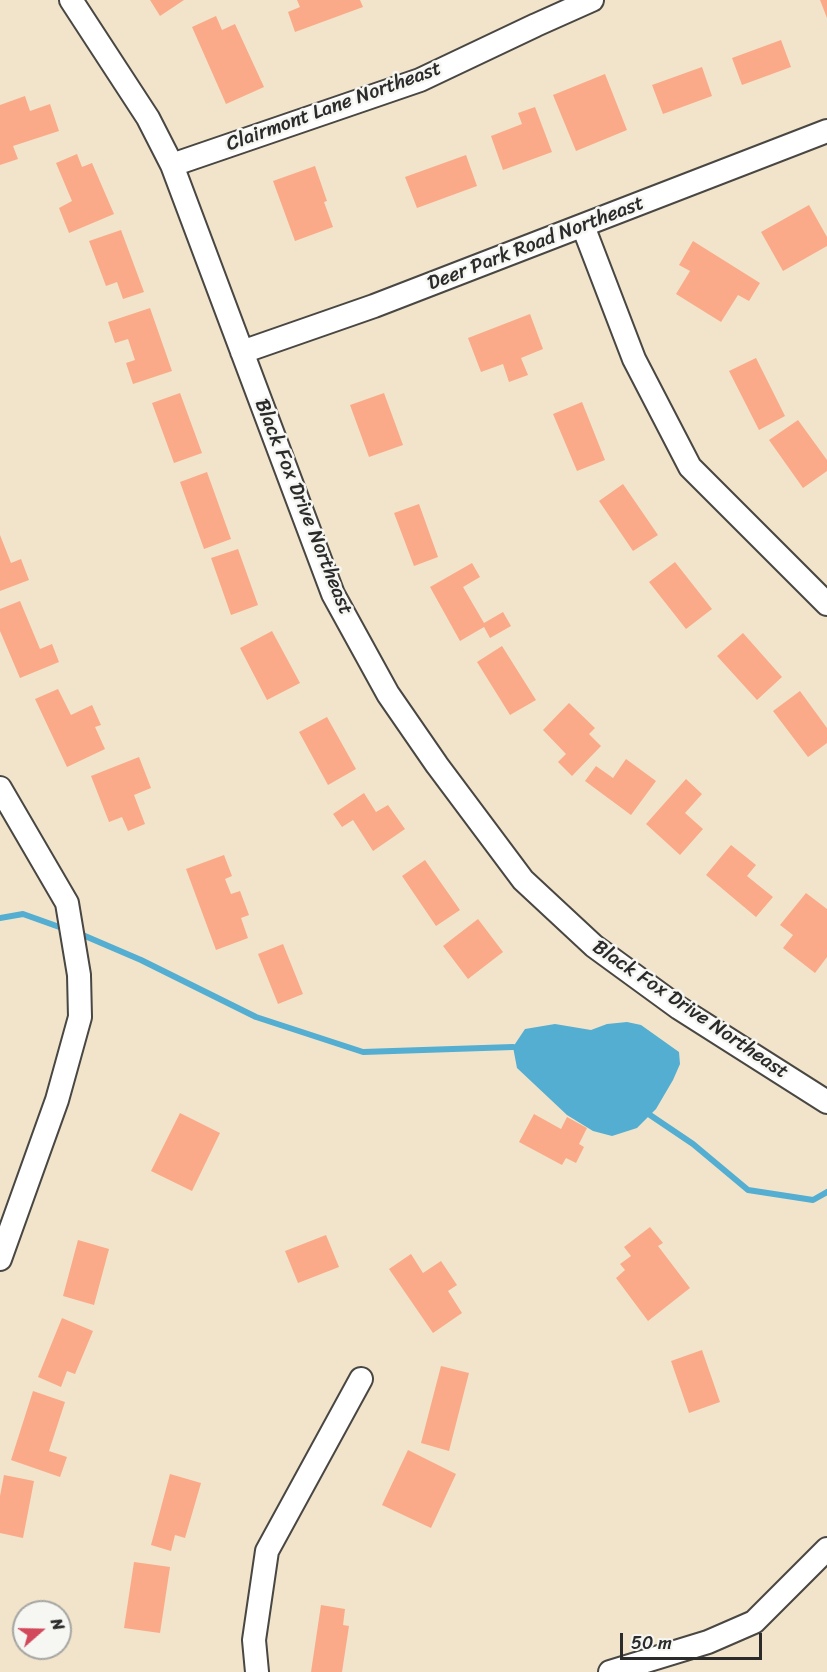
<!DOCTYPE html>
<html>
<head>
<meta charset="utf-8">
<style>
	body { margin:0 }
	#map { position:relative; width:827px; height:1672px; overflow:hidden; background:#f1e4ca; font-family:Sriracha,sans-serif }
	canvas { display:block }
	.north { position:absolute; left:12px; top:1600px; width:60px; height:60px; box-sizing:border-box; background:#f6f6f2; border:2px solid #a5a5a2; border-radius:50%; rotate:70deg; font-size:16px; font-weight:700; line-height:24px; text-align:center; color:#2b2b2b }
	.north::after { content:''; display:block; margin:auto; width:21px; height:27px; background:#d1495b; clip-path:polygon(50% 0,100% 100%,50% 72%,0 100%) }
	.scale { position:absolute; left:620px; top:1633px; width:142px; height:27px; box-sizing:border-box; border:3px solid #2b2b2b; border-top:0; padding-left:8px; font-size:18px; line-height:21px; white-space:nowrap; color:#2b2b2b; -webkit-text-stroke:4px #f6f6f2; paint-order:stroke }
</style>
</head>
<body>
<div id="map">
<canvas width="827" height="1672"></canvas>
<div class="north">N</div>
<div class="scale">50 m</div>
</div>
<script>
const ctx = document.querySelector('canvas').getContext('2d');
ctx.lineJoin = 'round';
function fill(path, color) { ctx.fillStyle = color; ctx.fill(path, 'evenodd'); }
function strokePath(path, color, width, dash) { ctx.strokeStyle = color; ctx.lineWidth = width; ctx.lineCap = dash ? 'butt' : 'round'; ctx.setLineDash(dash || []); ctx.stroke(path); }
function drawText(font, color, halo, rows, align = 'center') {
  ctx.font = font + ' Sriracha,sans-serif'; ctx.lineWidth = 5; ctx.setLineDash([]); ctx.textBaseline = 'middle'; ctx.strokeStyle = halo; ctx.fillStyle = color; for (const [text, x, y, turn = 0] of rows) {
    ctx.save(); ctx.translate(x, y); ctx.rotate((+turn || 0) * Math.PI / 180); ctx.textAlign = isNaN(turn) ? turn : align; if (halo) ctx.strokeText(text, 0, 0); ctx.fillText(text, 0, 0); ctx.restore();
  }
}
const water = new Path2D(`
	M627,1022L641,1025L679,1052L680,1064L673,1080L656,1109L637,1128L612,1136L593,1131L567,1115L517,1068L513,1047L525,1029L555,1024L591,1030L607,1024Z`);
const stream = new Path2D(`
	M0,918L23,914L65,929
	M78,933L141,960L256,1017L363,1052L513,1047
	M650,1115L693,1144L748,1190L813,1200L827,1192`);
const building = new Path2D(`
	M150,0H184L160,16Z
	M297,0H360L363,7L295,32L288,12L300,7Z
	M820,0H827V18Z
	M216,16L222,30L235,24L264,87L226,104L192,27Z
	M781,40L791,67L742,85L732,58Z
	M702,67L712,96L663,114L652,85Z
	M605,74L627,130L576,151L553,95Z
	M25,96L30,111L50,104L59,131L13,146L18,159L0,165V105Z
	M535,107L552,152L503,170L491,136L522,124L518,113Z
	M77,154L82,167L92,163L114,214L69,233L59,208L72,201L56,163Z
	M466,155L477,186L417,208L405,177Z
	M315,166L327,201L324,202L333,227L295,241L273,181Z
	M809,205L827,237V246L783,271L761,232Z
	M121,230L144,292L123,299L117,282L106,286L89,241Z
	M693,241L760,283L749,301L738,295L721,322L676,294L690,271L679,265Z
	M150,308L172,371L133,384L126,363L135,360L128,339L115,343L108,322Z
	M530,314L543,349L521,358L528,375L509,382L503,364L481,372L468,338Z
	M756,358L785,416L759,430L729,371Z
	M180,393L202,453L174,463L152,403Z
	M384,393L403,445L369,457L350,405Z
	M582,402L605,460L577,471L553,414Z
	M798,420L827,460V471L803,488L769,440Z
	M207,472L231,539L204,549L180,482Z
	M623,484L658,535L633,551L599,501Z
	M419,504L438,557L414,566L394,513Z
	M0,535L11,563L21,559L29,580L0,591Z
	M238,549L258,605L231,615L211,558Z
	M675,562L712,609L686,629L649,582Z
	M472,563L480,577L463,587L484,623L503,612L511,626L490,638L484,627L460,641L430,587Z
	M20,601L40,649L52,644L59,662L20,678L0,631V609Z
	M272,631L300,683L267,700L240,648Z
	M743,633L782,677L757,700L717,656Z
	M502,646L536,700L510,715L477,662Z
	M58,689L71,715L92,705L101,725L95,727L105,749L67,767L35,699Z
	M800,691L827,728V743L808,757L773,711Z
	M569,703L595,728L589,734L601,746L572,776L558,762L566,754L543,730Z
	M327,717L356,769L328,785L299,732Z
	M139,757L151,788L134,795L145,824L128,831L122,817L109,822L91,776Z
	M626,759L656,781L631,815L585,781L596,766L613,778Z
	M686,779L702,794L685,813L703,829L680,855L646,824Z
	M364,793L376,812L388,805L405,829L373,851L353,820L342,827L333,814Z
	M731,845L756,865L747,876L773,897L756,917L706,875Z
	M224,855L232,876L225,879L231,894L240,891L249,915L241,918L248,938L216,950L186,869Z
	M425,860L460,910L436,926L402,876Z
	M806,893L827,909V957L815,973L783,948L793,935L780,925Z
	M478,919L503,952L468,979L443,946Z
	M283,944L303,994L278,1004L258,954Z
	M180,1113L220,1133L192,1191L151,1171Z
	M534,1114L561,1129L567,1117L587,1128L579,1144L584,1147L576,1163L566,1158L562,1165L519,1142Z
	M650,1227L663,1243L658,1246L690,1288L648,1321L616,1278L625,1270L620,1264L631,1256L624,1247Z
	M326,1235L339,1267L298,1283L285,1251Z
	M78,1240L109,1249L94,1305L63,1296Z
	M411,1254L423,1273L441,1261L457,1285L448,1291L462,1313L433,1333L389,1269Z
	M62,1318L93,1331L75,1374L67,1371L61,1387L38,1377Z
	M702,1350L720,1402L689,1413L671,1361Z
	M441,1366L469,1373L449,1451L421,1443Z
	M33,1391L65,1402L49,1451L67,1457L60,1477L11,1460Z
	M408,1450L456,1474L431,1528L382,1505Z
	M170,1474L201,1483L185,1538L175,1535L171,1551L151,1545Z
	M4,1475L34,1481L23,1538L0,1533V1496Z
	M134,1562L170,1567L160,1633L124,1628Z
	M321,1605L345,1609L343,1625L349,1626L342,1672H311Z`);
const minor = new Path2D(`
	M71,0L148,118L172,165L333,594L388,694L437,765L523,880L594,946L679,1008L827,1102
	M172,165L420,80L536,25L592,0
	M583,226L634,359L690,467L827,604
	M242,352L374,306L827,131
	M0,788L67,903L79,975L80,1017L57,1100L0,1259
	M257,1672L254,1640L267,1551L361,1379
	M610,1672L708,1642L754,1622L827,1549`);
const streetNames = [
	["Clairmont Lane Northeast",334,107,-20],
	["Deer Park Road Northeast",536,244,-21],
	["Black Fox Drive Northeast",303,507,68],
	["Black Fox Drive Northeast",690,1010,34]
];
fill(water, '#53aed1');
strokePath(stream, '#53aed1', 6);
fill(building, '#faaa89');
strokePath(minor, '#494743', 26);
strokePath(minor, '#fff', 22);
drawText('20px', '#2b2b2b', '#f6f6f2', streetNames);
</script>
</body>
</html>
